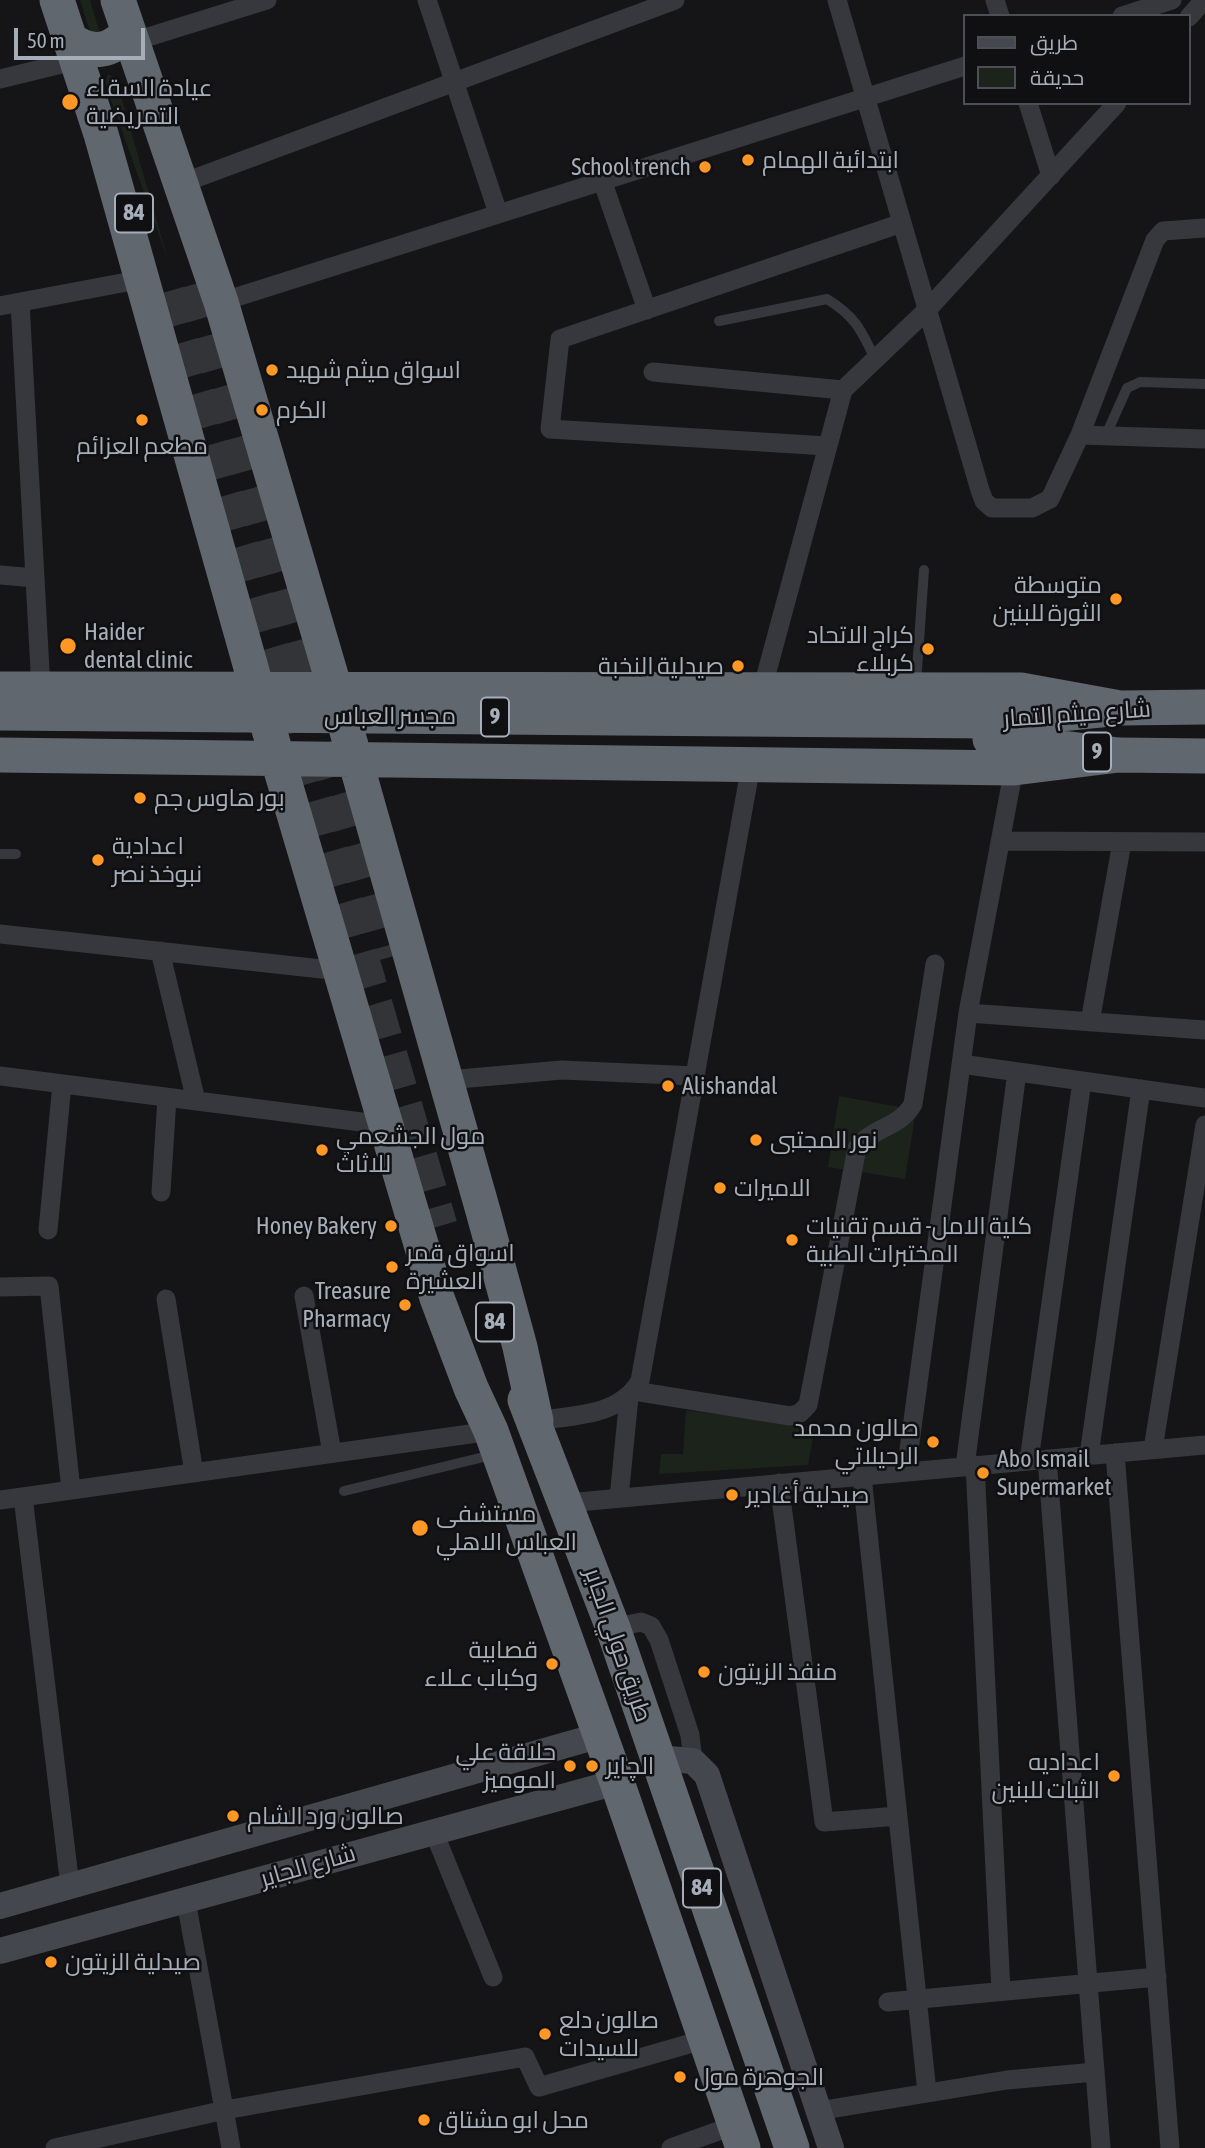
<!DOCTYPE html>
<html>
<head>
<meta charset="utf-8">
<style>
	body { margin:0 }
	#map { position:relative; width:1205px; height:2148px; overflow:hidden; background:#151517; font-family:"Asap Condensed",Cairo,sans-serif }
	canvas { display:block }
	.legend { position:absolute; left:963px; top:14px; width:228px; height:91px; box-sizing:border-box; background:#101012; border:2px solid #4c4f55; margin:0; padding:9px 12px; list-style:none; font-size:21px; color:#a6aeb9 }
	.legend li { display:flex; align-items:center; gap:14px; height:35px }
	.legend b { width:35px; border:2px solid #4c4f55 }
	.scale { position:absolute; left:14px; top:28px; width:131px; height:32px; box-sizing:border-box; border:4px solid #a6aeb9; border-top:0; padding-left:9px; font-size:21px; line-height:24px; white-space:nowrap; color:#a6aeb9; -webkit-text-stroke:5px #101012; paint-order:stroke }
</style>
</head>
<body>
<div id="map">
<canvas width="1205" height="2148"></canvas>
<ul class="legend">
<li><b style="height:9px;background:#44474d"></b>طريق</li>
<li><b style="height:19px;background:#1b231b"></b>حديقة</li>
</ul>
<div class="scale">50 m</div>
</div>
<script>
const ctx = document.querySelector('canvas').getContext('2d');
ctx.lineJoin = 'round';
function fill(path, color) { ctx.fillStyle = color; ctx.fill(path, 'evenodd'); }
function strokePath(path, color, width, dash) { ctx.strokeStyle = color; ctx.lineWidth = width; ctx.lineCap = dash ? 'butt' : 'round'; ctx.setLineDash(dash || []); ctx.stroke(path); }
function drawText(font, color, halo, rows, align = 'center') {
  ctx.font = font + ' "Asap Condensed",Cairo,sans-serif'; ctx.lineWidth = 5; ctx.setLineDash([]); ctx.textBaseline = 'middle'; ctx.strokeStyle = halo; ctx.fillStyle = color; for (const [text, x, y, turn = 0] of rows) {
    ctx.save(); ctx.translate(x, y); ctx.rotate((+turn || 0) * Math.PI / 180); ctx.textAlign = isNaN(turn) ? turn : align; if (halo) ctx.strokeText(text, 0, 0); ctx.fillText(text, 0, 0); ctx.restore();
  }
}
const green = new Path2D(`
	M80,0H90L101,37L93,42Z
	M108,74L116,79L168,260L105,83Z
	M839,1096L916,1110L905,1179L828,1167Z
	M686,1410L815,1427L808,1465L659,1474L661,1454H683Z`);
const highwayTunnel = new Path2D(`
	M195,284L387,958
	M166,292L440,1226`);
const lane = new Path2D(`
	M719,321L827,299C856,317 861,330 875,359
	M1106,435L1127,388L1140,382L1205,384
	M916,684L924,570
	M0,854H16
	M344,1491L492,1455`);
const street = new Path2D(`
	M427,0L498,213
	M837,0L980,490L984,501L992,508H1032L1050,499L1080,435L1155,240L1163,231L1205,228
	M995,0L1000,16
	M1122,16L1172,0
	M1189,17L1204,0
	M132,42L267,0
	M0,79L78,60
	M1028,103L1051,176
	M602,180L647,310
	M180,184L675,0
	M20,302L41,689
	M221,302L965,66
	M0,306L143,279
	M653,372L843,390
	M1080,435L1205,439
	M827,446L550,429L560,339L902,223
	M0,575L35,578
	M762,690L843,390L927,310L1117,103
	M1000,841L1205,842
	M0,934L340,971
	M160,951L196,1101
	M968,1013L1205,1030
	M1090,1022L1122,842
	M961,1064L1205,1098
	M0,1076L385,1125
	M447,1080L562,1070L696,1076
	M161,1192L167,1098
	M48,1230L62,1084
	M0,1287L49,1286L71,1490
	M304,1296L332,1453
	M166,1299L194,1473
	M634,1391L790,1416L800,1413L808,1405L857,1148C874,1126 900,1128 913,1104L935,964
	M536,1421C572,1415 619,1417 640,1381L751,765
	M1153,1449L1205,1125
	M1115,1453L1170,2148
	M1089,1455L1141,1089
	M1047,1459L1101,2148
	M1029,1460L1082,1081
	M975,1465L1001,1991
	M965,1466L1017,1072
	M906,1472L968,1013L1014,768
	M862,1476L927,2092
	M779,1483L824,1822L898,1816
	M23,1497L70,1886
	M619,1498L629,1397
	M0,1500L491,1431
	M567,1503L1205,1445
	M613,1628L641,1622L651,1626L659,1640L690,1735L693,1761
	M433,1830L493,1977
	M186,1901L231,2148
	M888,2002L1157,1977
	M818,2111L1007,2080L1095,2072
	M55,2148L225,2110L525,2057L539,2087L706,2039
	M671,2148L735,2125`);
const secondary = new Path2D(`
	M657,1758L693,1761L707,1775L831,2148
	M0,1906L601,1735
	M0,1951L617,1782`);
const highway = new Path2D(`
	M57,0L101,134L257,689L437,1298L471,1388L491,1431L617,1782L743,2148
	M118,0L221,302L335,689L483,1211L520,1347L536,1421
	M71,40C92,55 112,52 128,32
	M0,689L1021,690L1120,708
	M990,721L1120,708L1205,707
	M990,739L1119,755L1205,756
	M0,755L1014,768L1119,755
	M525,1400L613,1628L792,2148`);
const highwayBridge = new Path2D(`
	M0,713L990,721`);
const markers = [
	[70,102,9,"#ff9725"],
	[748,160,7,"#ff9725"],
	[705,167,7,"#ff9725"],
	[272,370,7,"#ff9725"],
	[262,410,7,"#ff9725"],
	[142,420,7,"#ff9725"],
	[1116,599,7,"#ff9725"],
	[68,646,9,"#ff9725"],
	[928,649,7,"#ff9725"],
	[738,666,7,"#ff9725"],
	[140,798,7,"#ff9725"],
	[98,860,7,"#ff9725"],
	[668,1086,7,"#ff9725"],
	[756,1140,7,"#ff9725"],
	[322,1150,7,"#ff9725"],
	[720,1188,7,"#ff9725"],
	[391,1226,7,"#ff9725"],
	[792,1240,7,"#ff9725"],
	[392,1267,7,"#ff9725"],
	[405,1305,7,"#ff9725"],
	[933,1442,7,"#ff9725"],
	[983,1473,7,"#ff9725"],
	[732,1495,7,"#ff9725"],
	[420,1528,9,"#ff9725"],
	[552,1664,7,"#ff9725"],
	[704,1672,7,"#ff9725"],
	[570,1766,7,"#ff9725"],
	[592,1766,7,"#ff9725"],
	[1114,1776,7,"#ff9725"],
	[233,1816,7,"#ff9725"],
	[51,1962,7,"#ff9725"],
	[545,2034,7,"#ff9725"],
	[680,2077,7,"#ff9725"],
	[424,2120,7,"#ff9725"]
];
const shields = [
	[134,213,38],
	[495,717,28],
	[1097,752,28],
	[495,1322,38],
	[702,1888,38]
];
const shieldNames = [
	["84",134,213],
	["9",495,717],
	["9",1097,752],
	["84",495,1322],
	["84",702,1888]
];
const poiNames = [
	["عيادة السقاء",86,88],
	["التمريضية",86,116],
	["ابتدائية الهمام",762,160],
	["School trench",691,167,"right"],
	["اسواق ميثم شهيد",286,370],
	["الكرم",276,410],
	["مطعم العزائم",142,446,"center"],
	["متوسطة",1102,585,"right"],
	["الثورة للبنين",1102,613,"right"],
	["Haider",84,632],
	["dental clinic",84,660],
	["كراج الاتحاد",914,635,"right"],
	["كربلاء",914,663,"right"],
	["صيدلية النخبة",724,666,"right"],
	["بور هاوس جم",154,798],
	["اعدادية",112,846],
	["نبوخذ نصر",112,874],
	["Alishandal",682,1086],
	["مول الجشعمي",336,1136],
	["للاثاث",336,1164],
	["نور المجتبى",770,1140],
	["الاميرات",734,1188],
	["Honey Bakery",377,1226,"right"],
	["كلية الامل- قسم تقنيات",806,1226],
	["المختبرات الطبية",806,1254],
	["اسواق قمر",406,1253],
	["العشيرة",406,1281],
	["Treasure",391,1291,"right"],
	["Pharmacy",391,1319,"right"],
	["صالون محمد",919,1428,"right"],
	["الرحيلاتي",919,1456,"right"],
	["Abo Ismail",997,1459],
	["Supermarket",997,1487],
	["صيدلية أغادير",746,1495],
	["مستشفى",436,1514],
	["العباس الاهلي",436,1542],
	["قصابية",538,1650,"right"],
	["وكباب عـلاء",538,1678,"right"],
	["منفذ الزيتون",718,1672],
	["حلاقة علي",556,1752,"right"],
	["الموميز",556,1780,"right"],
	["اعداديه",1100,1762,"right"],
	["الثبات للبنين",1100,1790,"right"],
	["الچاير",606,1766],
	["صالون ورد الشام",247,1816],
	["صيدلية الزيتون",65,1962],
	["صالون دلع",559,2020],
	["للسيدات",559,2048],
	["الجوهرة مول",694,2077],
	["محل ابو مشتاق",438,2120]
];
const streetNames = [
	["شارع ميثم التمار",1077,714,-4],
	["مجسر العباس",390,716],
	["طريق حولي الجاير",618,1645,71],
	["شارع الجاير",308,1866,-16]
];
fill(green, '#1b231b');
strokePath(highwayTunnel, '#323437', 35, [35, 18]);
strokePath(lane, '#36383d', 10);
strokePath(street, '#36383d', 19);
strokePath(secondary, '#44474d', 26);
strokePath(highway, '#61676e', 35);
strokePath(highwayBridge, '#61676e', 35);
for (const [x, y, r, color] of markers) { const dot = new Path2D(); dot.arc(x, y, r, 0, 2 * Math.PI); ctx.fillStyle = color; ctx.fill(dot); strokePath(dot, '#101012', 2.5); }
for (const [x, y, w] of shields) { const box = new Path2D(); box.roundRect(x - w / 2, y - 19.5, w, 39, 5); ctx.fillStyle = '#101012'; ctx.fill(box); strokePath(box, '#a6aeb9', 2); }
drawText('bold 23px', '#a6aeb9', null, shieldNames);
drawText('24px', '#a6aeb9', '#101012', poiNames, 'left');
drawText('24px', '#a6aeb9', '#101012', streetNames);
</script>
</body>
</html>
